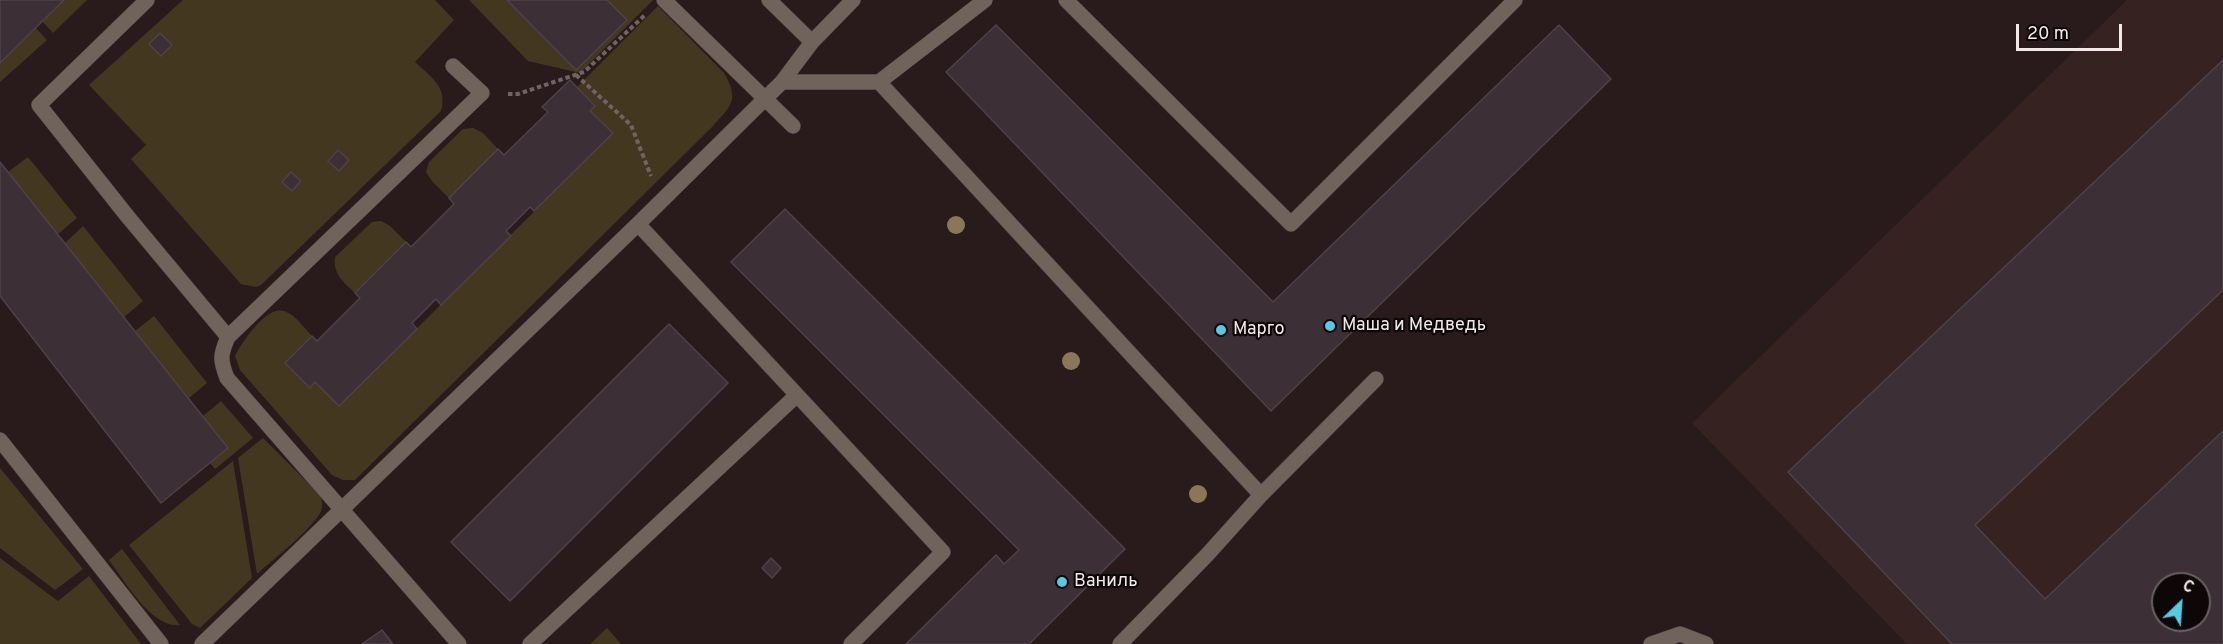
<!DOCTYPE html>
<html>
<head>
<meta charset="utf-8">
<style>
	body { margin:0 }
	#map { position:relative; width:2223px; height:644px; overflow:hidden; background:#291b1b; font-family:Overpass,sans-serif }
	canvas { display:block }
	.north { position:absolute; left:2151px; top:572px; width:60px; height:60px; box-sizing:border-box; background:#0d0707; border:2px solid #696161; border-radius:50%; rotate:25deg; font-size:16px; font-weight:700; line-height:24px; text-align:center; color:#f3e8e8 }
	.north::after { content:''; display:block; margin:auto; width:21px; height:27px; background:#57c9e2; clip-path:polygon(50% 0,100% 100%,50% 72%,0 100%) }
	.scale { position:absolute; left:2016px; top:24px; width:106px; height:27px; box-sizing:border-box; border:3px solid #f3e8e8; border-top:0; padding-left:8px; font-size:18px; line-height:21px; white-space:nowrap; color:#f3e8e8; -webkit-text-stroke:4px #0d0707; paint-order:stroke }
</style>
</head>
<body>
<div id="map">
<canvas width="2223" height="644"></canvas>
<div class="north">С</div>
<div class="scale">20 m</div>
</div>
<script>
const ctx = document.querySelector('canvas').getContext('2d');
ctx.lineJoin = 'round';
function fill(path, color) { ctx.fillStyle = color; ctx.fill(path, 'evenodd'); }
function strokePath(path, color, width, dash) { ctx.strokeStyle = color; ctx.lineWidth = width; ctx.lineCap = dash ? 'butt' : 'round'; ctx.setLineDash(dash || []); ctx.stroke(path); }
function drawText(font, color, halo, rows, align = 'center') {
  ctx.font = font + ' Overpass,sans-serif'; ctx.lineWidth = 4.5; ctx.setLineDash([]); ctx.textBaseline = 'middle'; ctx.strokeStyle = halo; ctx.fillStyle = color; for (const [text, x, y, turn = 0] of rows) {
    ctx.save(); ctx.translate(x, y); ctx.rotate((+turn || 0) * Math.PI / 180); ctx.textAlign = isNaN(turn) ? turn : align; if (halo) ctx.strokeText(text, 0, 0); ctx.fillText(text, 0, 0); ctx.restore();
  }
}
const built = new Path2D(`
	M2127,0H2223V644H1907L1692,423ZM2163,584H2199V620H2163Z`);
const green = new Path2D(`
	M64,0H87L53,33L42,21Z
	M183,0H435L454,20L415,62C431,77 448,87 441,111L261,285L256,287L241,284L131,159L146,145L89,85Z
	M469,0H507L576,70L627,20L607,0H653L580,73L528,61Z
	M658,6L724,73C740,100 731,106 712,127L355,480H343L332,475L240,370L235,356C241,343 268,304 284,311C296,315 304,328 312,336L310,387L315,382L339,406L613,133L590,111L595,105L577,87Z
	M36,28L47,40L0,82V63Z
	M473,128L483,133L498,149L449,198L432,181L426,172L429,162L463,129Z
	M28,157L77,218L58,234L8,172Z
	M381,221L390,226L406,242L355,293C343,282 333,274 335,257L372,222Z
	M83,226L143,301L124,317L65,243Z
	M154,316L207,383L189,398L135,331Z
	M221,401L253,438L215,469L210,463L228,448L203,416Z
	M263,438L319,494C321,498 323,503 322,508C318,525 272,560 257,574L238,458Z
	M233,461L252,578L200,628L192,624L129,545Z
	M0,468L83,569L55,590L0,548Z
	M122,549L180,625C152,629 124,580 109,560Z
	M0,558L58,601L89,576L141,644H0Z
	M607,628L621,644H590Z`);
const building = new Path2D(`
	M0,0H64L0,63Z
	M507,0H607L627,20L576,70Z
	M996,25L1273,302L1559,25L1611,79L1271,411L946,72Z
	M160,33L172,45L161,56L149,44Z
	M2223,60V290L1975,525L2045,599L2223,431V644H1952L1788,472ZM2163,584H2199V620H2163Z
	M570,80L595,106L590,111L613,133L534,211L530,207L506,231L511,236L441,305L436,299L412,323L417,329L339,406L315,382L310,388L285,363L312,336L317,341L360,298L355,293L406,242L411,247L454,204L449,198L498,149L504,155L548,112L542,107Z
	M338,150L349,160L339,171L328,161Z
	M0,162L228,448L161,503L0,296Z
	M291,172L301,181L292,191L282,182Z
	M785,209L1125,549L1029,644H906L996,555L1004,564L1019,550L731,262Z
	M669,324L728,383L510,601L451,542Z
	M771,558L781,568L772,578L762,568Z
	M382,630L393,644H362Z`);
const path = new Path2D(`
	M576,75L631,125L651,176
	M508,94H518L584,72L645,15`);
const minor = new Path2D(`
	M147,0L39,105L128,217L228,337C220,355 220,360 227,378L459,644
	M664,0L793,126
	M769,0L812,42
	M1066,0L1291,224L1515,0
	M782,82L812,42L853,0
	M879,82L1261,495
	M638,224L943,552L851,644
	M228,337L482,93L453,66
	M0,440L161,644
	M202,644L638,224L782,82H879L985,0
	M530,644L797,395
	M1120,644L1207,555L1261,495L1376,379
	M1651,644L1680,634L1706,644`);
const trees = [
	[956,225],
	[1071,361],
	[1198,494]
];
const markers = [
	[1330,326,6,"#57c9e2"],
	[1221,330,6,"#57c9e2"],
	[1062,582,6,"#57c9e2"]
];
const poiNames = [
	["Маша и Медведь",1342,326],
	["Марго",1233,330],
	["Ваниль",1074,582]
];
fill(built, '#372222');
fill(green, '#43381f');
fill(building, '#3c2f35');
strokePath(building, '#4f4148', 1.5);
strokePath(minor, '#453838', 16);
strokePath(path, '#706363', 4, [4.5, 3]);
strokePath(minor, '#70635c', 15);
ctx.fillStyle = '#8a7659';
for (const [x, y] of trees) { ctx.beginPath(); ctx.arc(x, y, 9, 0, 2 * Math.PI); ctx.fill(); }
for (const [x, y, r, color] of markers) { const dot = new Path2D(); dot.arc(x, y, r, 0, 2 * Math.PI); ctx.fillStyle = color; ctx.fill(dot); strokePath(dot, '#0d0707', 2); }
drawText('18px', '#f3e8e8', '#0d0707', poiNames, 'left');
</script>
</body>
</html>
